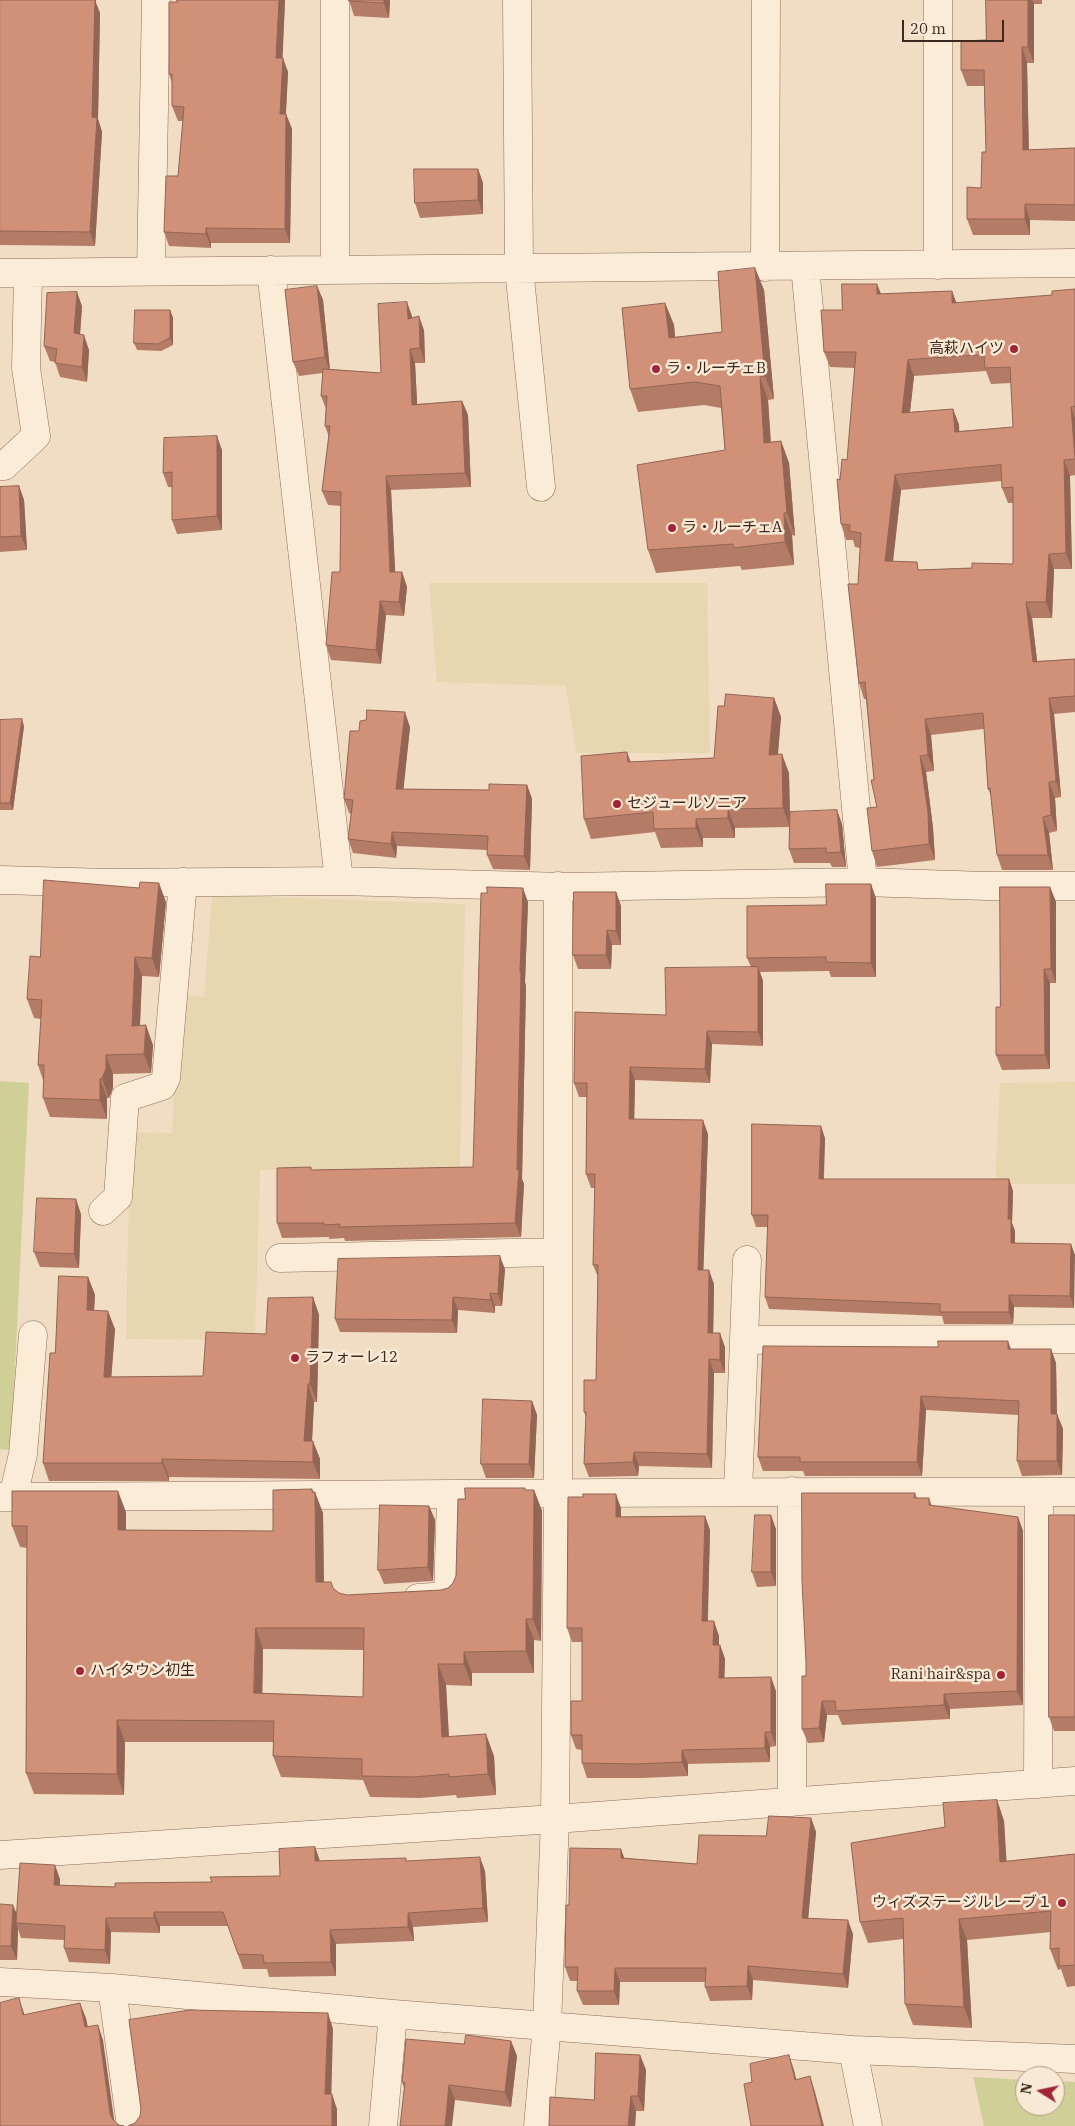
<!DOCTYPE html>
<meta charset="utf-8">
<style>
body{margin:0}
#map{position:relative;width:1075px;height:2126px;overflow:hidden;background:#f1ddc4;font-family:"IBM Plex Serif",serif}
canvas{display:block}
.north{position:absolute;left:1015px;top:2066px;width:50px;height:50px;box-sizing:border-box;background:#f8e9d4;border:1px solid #ad9c8b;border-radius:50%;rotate:280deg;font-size:14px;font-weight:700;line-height:20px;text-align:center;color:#3c281e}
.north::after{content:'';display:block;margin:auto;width:18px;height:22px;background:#a02537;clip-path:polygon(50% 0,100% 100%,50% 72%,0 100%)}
.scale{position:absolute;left:902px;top:20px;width:102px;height:22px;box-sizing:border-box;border:2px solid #3c281e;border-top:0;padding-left:6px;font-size:15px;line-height:18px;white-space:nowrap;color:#3c281e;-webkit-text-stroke:4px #f8e9d4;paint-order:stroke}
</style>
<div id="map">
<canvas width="1075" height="2126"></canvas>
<div class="north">N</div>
<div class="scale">20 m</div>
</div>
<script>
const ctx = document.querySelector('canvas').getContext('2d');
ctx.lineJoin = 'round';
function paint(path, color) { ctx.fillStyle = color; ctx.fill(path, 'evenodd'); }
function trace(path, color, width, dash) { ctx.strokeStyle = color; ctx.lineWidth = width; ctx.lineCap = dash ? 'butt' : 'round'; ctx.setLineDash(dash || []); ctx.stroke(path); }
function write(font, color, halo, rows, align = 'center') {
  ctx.font = font + ' "IBM Plex Serif","Noto Sans JP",serif'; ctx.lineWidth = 5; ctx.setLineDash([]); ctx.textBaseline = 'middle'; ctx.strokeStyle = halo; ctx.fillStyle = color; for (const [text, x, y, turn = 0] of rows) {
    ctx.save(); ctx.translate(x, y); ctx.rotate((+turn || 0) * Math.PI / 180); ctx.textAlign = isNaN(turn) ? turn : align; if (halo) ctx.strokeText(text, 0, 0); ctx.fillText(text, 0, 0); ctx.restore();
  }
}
const farmland = new Path2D(`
 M429,583h278l3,170h-134l-10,-67 -129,-4z
 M212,895l253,9 -5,264 -200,2 -5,170 -129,-1 4,-207 42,1 6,-139 26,3z
 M1075,1082v102h-80l5,-101z`);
const green = new Path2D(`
 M0,1081l29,2 -18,367 -11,-1z
 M973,2077l52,3v26h30v-25l20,1v44h-91z`);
const minor = new Path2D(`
 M335,0v270
 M517,0l2,268 22,219
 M938,0v265
 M805,266l58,616
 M765,267l1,-267
 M271,270l68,611
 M151,271l5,-271
 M0,273l1075,-10
 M0,466h4l32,-30 -10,-68 2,-95
 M0,880l109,3 230,-2 226,6 298,-5 123,4h89
 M103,1211l15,-14 7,-99 37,-12 4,-8 17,-196
 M280,1258l277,-6
 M744,1340l3,-80
 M738,1492l6,-152 331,-1
 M0,1497c358,-1 717,-7 1075,-5
 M13,1497l10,-43 10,-119
 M418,1598l30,-2 3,-101
 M1038,1784l1,-292
 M792,1802v-311
 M0,1855l555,-36 520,-38
 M0,1982l112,6 281,26 460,36 222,9
 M112,1988l19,138
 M853,2050l15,76
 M383,2126l10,-112
 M538,2126l9,-101 8,-206 3,-325v-608`);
const wall = new Path2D(`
 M0,0h96v3l4,10 -2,106 4,13 -7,114 -95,-1z
 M177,0h108l-3,58 6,14 -2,42 6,15 -2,114h-79v5l-42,-2 -5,-14 14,-56 5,-55h-5l-6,-15v-24l-3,-8z
 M349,0h41l-1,18 -35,-2z
 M986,0h56v4h-8v59h-7l2,87 46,-2v73l-45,-1v15h-57l-6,-16 14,-31 5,-36 -2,-66h-17l-6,-16 25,-30z
 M478,169l5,14v31l-63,4 -5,-15z
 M755,268l9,22 10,109 -6,1 3,42 10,-1 8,22 6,73 -3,-1 2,30 -52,5 -2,-4 -84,7 -8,-23 77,-100 -4,-42 -17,-3 -66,7 -8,-23 35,-86 9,22 1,12 47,-5z
 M877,284l4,10 71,-3 4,12 96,-8 23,-6v186l-5,1 2,93h-18l-2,49h-20l5,43 38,-2v53l-21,2 7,83 -6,1 2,33 -8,2 4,37h-51l-5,-15 -6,-59 -3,-7 -4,-60 -53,6 3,36 -8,1 7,56 2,32 -58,7 -5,-16 5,-44 -11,-108h-2l-5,-16 -1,-99 2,-36 -5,-1 -2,-7h-7l-5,-16 -1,-44 7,-20 8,-92 -25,-1 -6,-15 18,-42zM986,371l5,13 20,-1 2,44 -54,4v-6l-6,-16 -43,3 4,-36zM1002,481v7l6,15h5v61l-41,4 -52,2 -27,-8 8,-72z
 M317,286l6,14 7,69 51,4 31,-57v2l12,12 1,33h-10l2,41 45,-3 6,14 3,72 -80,3 4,82h7l5,15 -3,29 -18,-1 -5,49 -50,-4 -5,-15 14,-73 1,-66 -13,-1 -6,-14 7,-54 -4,-11 1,-17 -5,-13 2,-23 -24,3 -6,-14z
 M82,306l-2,29 9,15 -2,32 -27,-5 -5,-15 -5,-1 -6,-15z
 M170,310l3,8v27l-12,6 -24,-1 -3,-7z
 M222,450v80l-45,4 -5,-14v-33h-4l-5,-14z
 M19,486l5,14 3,50 -27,2v-65z
 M774,698l7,19 -3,37 11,19 1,40 52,11 4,43h-14l-2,-4h-36l-5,-14v-22l-54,1v10h-32v9l-42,1 -6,-16 -64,7 -7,-20 47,-57 83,-4 10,-52z
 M0,720l24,6 -11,84h-13z
 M410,727l-7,62 86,1 38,-5 5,14 -2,71 -37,-1 -6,-14v-5l-90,-4 -1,12 -43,-5 -5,-14 3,-25 -2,-1 -5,-14z
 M1050,887l6,15v81h-6v86l-48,1 -6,-15 4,-48z
 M616,892l5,14v39h-9l-1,24h-33l-5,-14z
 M876,898v79h-45l-2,-6 -69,1 3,9v65l-51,-2 -2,39 -75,-3 -1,39 74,15 -5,136 11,14 -1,49 12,14v26h-11l-2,95 -73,-2 -1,10 -49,1 -5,-13 2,-47 -2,-5 12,-32 2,-103 -5,-12 2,-77h-4l-5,-14 1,-77h-8l-5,-14 92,-68 85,-48 -4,-9 79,-53z
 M166,902l-7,75 -17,-1 -2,50 13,19 -2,28 -38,1v14l-4,10h-2v21l-57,-2 -7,-19v-18l-5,-15 3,-46 -7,-1 -7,-19 13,-42z
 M528,902l-3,80 1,4 -4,193 2,5 -3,53 -176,4 -1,-3 -15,1v-2l-47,1 -5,-15 35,-53 161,-3z
 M825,1138l-1,41h185l4,12 -1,32 3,8v12l56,1 3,64 -60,-1 -1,17h-69l-2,-8 -173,-7 -4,-12 3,-70h-12l-4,-12z
 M81,1214l-2,54 -39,-1 -6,-15z
 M505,1269l-3,37h-7v7l-37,-3 -1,23 -117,-1 -5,-13z
 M88,1277l7,18 -1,15 21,19 -4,48 92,-1 63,-42 47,-37 6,18 -2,87h-3l-2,39 8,18v20l-151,-2v4h-120l-6,-18 12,-110z
 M1011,1349h40l5,14 1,51 6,15 -1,46 -40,1 -5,-15 1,-46 -92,-5 -4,66h-117l-2,-5h-40l-5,-14z
 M532,1401l5,14 -3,63h-48l-5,-14z
 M312,1489l11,24 1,69 9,6 6,5 8,2 94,-5 7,-2 5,-5 3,-7 9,-77 61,-9h8l8,21 -1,130 -7,-1v33h-62v13l-26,-1 3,52 45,19 2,39 -39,3 -1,-3 -36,3 -50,-1 -7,-17 -82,-3 -8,-21v-14h-148l-1,53 -90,-1 -8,-21 1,-225 -7,-1 -8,-21 114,-14v18l147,1zM263,1649l101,1 -1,47 -101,-4z
 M915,1493l2,5h12l3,8 86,11 5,14v174l-73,4v10l-108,6 -4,-10h-11l-3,27 -16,1 -6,-14 4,-53z
 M429,1506l6,14 -2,61 -49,3 -6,-14z
 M621,1508v9l84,-1 5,14 -2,91 11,15v9h1l5,14 -1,19 52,13v55l-6,1v15l-82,2v12l-46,2h-55l-5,-15v-13l-6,-1 -5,-14 11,-34v-59h-10l-5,-14z
 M1075,1515v216h-21l-5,-14z
 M776,1529v57l-19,1 -5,-15z
 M997,1800l7,21 2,40 69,-7v132l-8,1 -6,-18 -3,1 -8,-21 1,-17 -84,8 5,88 -59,-3 -8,-21 -2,-65 -35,4 -8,-21 85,-95z
 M811,1818l5,14 -8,86 45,16 -5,54 -95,-8 -1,20 -42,1 -5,-14 1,-5h-86l-1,23h-36l-6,-14 1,-10h-8l-5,-14 4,-62 55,-47 73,6z
 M315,1847l5,14h87l78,10 3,51 -75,5 1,14 -78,3v32l-67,1 -2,-8h-24l-15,-43h-68v7l-49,-1 -1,32 -41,-2 -5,-14v-8l-43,-2 -3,-9 -1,31h-17v-56l17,9 43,-34v6l55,2 97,-5 68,-6z
 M511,2041l6,15 -6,51 -56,-7 -51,-12 -2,-6 62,-38z
 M640,2055l6,15 -2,41h-8l-1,15h-86l45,-26z`);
const shadedWall = new Path2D(`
 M91,0h5v3l4,10 -2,106 4,13 -7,114 -5,-14 2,-115z
 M279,0h6l-3,72 -6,-14z
 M384,0h6l-1,18 -5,-15z
 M1028,0h4l2,4v59l-6,-16z
 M1022,47l5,16 2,103 -6,-16z
 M283,58l5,14 -3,56 -5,-14z
 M286,114l6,15 -2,114 -5,-14z
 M478,169l5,14v31l-5,-14z
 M1025,204l5,16v15l-5,-16z
 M206,228l5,15v5l-5,-14z
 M755,268l9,22 10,109 -9,-23z
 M877,284l6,16 -6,-6z
 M317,286l6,14 7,72 -5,-15z
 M952,291l6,16 -6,-4z
 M77,292l5,14 -3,42 -5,-15z
 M407,302l5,14 1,17 -5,-14z
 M665,303l9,22 3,35 -8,-22z
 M170,310l3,8v27l-3,-7z
 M419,316l5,14 1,33 -5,-15z
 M84,335l5,15 -2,32 -5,-15z
 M410,349l5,14 3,56 -6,-14z
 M908,360l6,16 -6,53 -6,-16z
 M760,377l8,23 4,66 -8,-23z
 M462,401l6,14 3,72 -6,-14z
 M1071,407l4,12v36z
 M953,409l6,16 1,23 -5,-16z
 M217,436l5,14v80l-5,-14z
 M781,441l8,22 6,73 -8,-23z
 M1064,460l6,16 2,93 -6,-16z
 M895,475l6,15 -10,87 -6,-16z
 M386,476l5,14 5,97 -6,-15z
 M19,486l5,14 3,50 -6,-14z
 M784,513l8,22 2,30 -9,-23z
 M1049,554l5,15 -2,49 -6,-16z
 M402,572l5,15 -3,29 -5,-14z
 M380,601l6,14 -5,49 -5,-14z
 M1026,602l6,16 7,59 -6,-15z
 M774,698l7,19 -5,57 -7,-19z
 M1049,698l5,16 7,83 -5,-16z
 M405,712l5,15 -8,77 -6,-15z
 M22,719l2,7 -11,84 -3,-7z
 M925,719l6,16 3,36 -6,-16z
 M627,752l7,19 -6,-9z
 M782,754l7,19 1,54 -7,-19z
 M920,756l6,16 7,56 2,32 -6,-16z
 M1049,782l6,16 2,33 -6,-16z
 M527,785l5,14 -2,71 -6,-14z
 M728,809l7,19v10l-7,-20z
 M837,810l5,14 4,43 -5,-15z
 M1043,817l6,16 4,37 -5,-15z
 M696,819l7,19v9l-7,-19z
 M392,832l5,14 -1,12 -5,-14z
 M159,883l7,19 -7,75 -7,-19z
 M871,884l5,14v79l-5,-14z
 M1050,887l6,15v81l-5,-14z
 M523,888l5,14 -3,80 1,4 -4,193 2,5 -3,53 -6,-14 2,-53 3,-198z
 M616,892l5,14v39l-5,-14z
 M607,930l5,15 -1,24 -5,-14z
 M135,957l7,19 -3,69 -7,-19z
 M758,967l5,14v65l-5,-14z
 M1044,969l6,14v86l-5,-14z
 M146,1025l7,20 -2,28 -7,-19z
 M707,1031l5,13 -2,39 -5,-14z
 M106,1055l7,19v14l-4,10 -7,-20z
 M630,1067l5,13 -1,52 -5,-13z
 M100,1079l7,19v21l-7,-19z
 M703,1120l5,14 -5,149 -5,-13z
 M821,1126l4,12 -2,53 -4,-12z
 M1009,1179l4,12 -1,32 3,8v24l-4,-12 -3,-24z
 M76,1199l5,15 -2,54 -5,-14z
 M1071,1244l4,11 -1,53 -4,-12z
 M500,1256l5,13 -3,37 -4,-12z
 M709,1270l5,14 -1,62 -5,-13z
 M88,1277l7,18 -2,32 -6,-17z
 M490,1293l5,13v7l-4,-13z
 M1009,1295l5,12 -1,17 -4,-12z
 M313,1297l6,18 -2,87 -7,-18z
 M453,1297l5,13 -1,23 -5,-13z
 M108,1311l7,18 -5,66 -6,-18z
 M720,1333l5,14v26l-5,-13z
 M1008,1341l5,14 -5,-6z
 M1051,1349l5,14 1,65 -6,-14z
 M709,1359l5,14 -2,95 -5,-14z
 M308,1384l6,18 -3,57 -7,-18z
 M921,1396l5,14 -4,66 -5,-14z
 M532,1401l5,14 -3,63 -5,-14z
 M1057,1414l6,15 -1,46 -5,-14z
 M313,1441l7,18v20l-7,-17z
 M634,1452l5,14 -1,10 -5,-14z
 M162,1459l7,18v4l-7,-18z
 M312,1489l3,11v-8l8,21 1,91 -8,-22z
 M534,1490l8,21 -1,130 -8,-22z
 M118,1491l8,21v39l-8,-21z
 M616,1494l5,14v24l-5,-15z
 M429,1506l6,14 -2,61 -5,-14z
 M771,1515l5,14v57l-5,-14z
 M705,1516l5,14 -3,105 -5,-14z
 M1018,1517l5,14v174l-6,-14z
 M526,1619l8,21v33l-8,-22z
 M714,1621l5,15 -1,23 -5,-14z
 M256,1628l7,21 -1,65 -8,-21z
 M720,1645l5,14 -1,34 -5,-15z
 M464,1652l8,21v13l-8,-22z
 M438,1664l8,21 4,74 -8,-22z
 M771,1677l5,14v55l-5,-14z
 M944,1694l6,15v10l-6,-14z
 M822,1701l5,14 -3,27 -5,-14z
 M117,1720l8,22 -1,53 -7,-21z
 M765,1732l5,15v15l-5,-14z
 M486,1734l8,22 2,39 -8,-21z
 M682,1750l6,14v12l-6,-14z
 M997,1800l7,21 4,62 -8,-21z
 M811,1818l5,14 -9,100 -5,-14z
 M315,1847l5,15 -5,-1z
 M621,1849l5,14 -5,-5z
 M480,1857l5,14 3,51 -5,-14z
 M55,1865l5,14 -1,20 -5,-14z
 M13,1905l6,14 -3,4 2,6 -1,31 -6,-14z
 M154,1912l6,14v7l-6,-15z
 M408,1913l5,14 1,14 -6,-14z
 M106,1918l5,14 -1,32 -5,-14z
 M959,1919l8,21 5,88 -8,-21z
 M848,1920l5,14 -5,54 -5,-14z
 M330,1930l6,14v32l-5,-14z
 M748,1966l5,14 -1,20 -5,-14z
 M615,1968l5,14 -1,23 -5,-14z
 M19,1998l5,15 4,17 -5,-15z
 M80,2003l6,15 5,24 -6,-15z
 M328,2013l5,16 -2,80 -6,-15z
 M98,2025l5,15 12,86 -5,-12z
 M511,2041l6,15 -6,51 -6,-15z
 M640,2055l6,15 -2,41 -6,-15z
 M789,2055l5,15 6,25 -5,-15z
 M810,2076l5,16 9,34h-2z
 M449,2085l6,15 -3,26h-7z
 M332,2094l5,15v17h-5z
 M631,2096l5,15 -1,15h-7z`);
const building = new Path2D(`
 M0,0h95l-3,117 5,1 -7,114 -90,-1z
 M177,0h102l-3,58h7l-3,56h6l-1,115 -79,-1v6l-42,-2 2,-56h12l6,-69 -12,-1v-32h-3v-72h8z
 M349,0h35v3l-35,-2z
 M986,0h42v47h-6l1,103 52,-2v57l-50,-1v15h-58v-32l14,1 1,-36h4l-2,-82h-23v-29l25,-1z
 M414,169h64v31l-63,3z
 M755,268l10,108 -5,1 4,66 17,-2 6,72h-3l1,29 -51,6 -1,-4 -85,6 -11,-85 88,-15 -5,-64 -25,-4 -65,7 -8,-81 43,-5 4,35 53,-6 -4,-60z
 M842,284h35v10l75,-3v12l100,-8v-4l23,-2v117l-4,1 4,52 -11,1 2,93 -17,1 -3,48h-20l7,60 42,-3v37l-26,2 7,83 -7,1 2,33 -8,2 5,38h-51l-7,-67 -2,1 -5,-76 -58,6 3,36 -8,1 8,56 1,32 -57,7 -5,-43 10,-1 -6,-27h3l-9,-98 -6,1 -11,-99h10l3,-51 -12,-2 1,-6 -9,-1 -4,-45 3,1 2,-21 5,1 9,-108h-32l-3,-42h21zM984,355l1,13 25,-1 3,60 -58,5 -2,-23 -51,4 6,-53zM1001,465l1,23 11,-1v77l-41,-1v5l-54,2 -1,-8 -32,-1 10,-86z
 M317,286l8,71 -32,5 -8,-72z
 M77,292l-3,41 10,2 -2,32 -27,-4 2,-14 -13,-3 3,-53z
 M407,302l1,17 11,-3 1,32 -10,1 2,56 50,-4 3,72 -79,3 4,96h12l-3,30 -19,-1 -4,49 -50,-5 6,-73h8l1,-80 -19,-1 8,-65h-5l2,-30h-6l2,-27 58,4 -3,-69z
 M135,310h35v28l-12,6 -24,-1z
 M217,436v80l-45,4v-48l-9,1 1,-35z
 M19,486l2,50 -21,1v-50z
 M726,694l48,4 -5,57 13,-1 1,54 -55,1v9l-32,1v9l-42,1 -1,-17 -69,7 -3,-63 46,-4 1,10 86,-4 4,-52h6z
 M367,710l38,2 -9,77 93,1v-6l38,1 -3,71 -37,-1 1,-19 -96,-4 -1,12 -43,-5 5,-39 -9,-1 6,-68h9l1,-10 6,-1z
 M22,719l-12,84h-10v-83z
 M837,810l4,42 -15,1v-5l-37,1 1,-37z
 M44,880l95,8 1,-6 19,1 -7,75 -17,-1 -3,69 14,-1 -2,29 -38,1v14l-4,9 -2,1v21l-57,-2 1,-33h-6l4,-65 -15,-1 3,-43 10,1z
 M826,884h45v79l-45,-1v-5l-79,1v-52l79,-1z
 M487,887l36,1 -3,84h1l-4,198h2l-4,53 -176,4 1,-3 -16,1v-2h-47v-55l34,-1v3l162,-3 8,-274h6z
 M1000,887h50l1,82h-7l1,86h-49v-48h4z
 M574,892h42v39l-9,-1 -1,25h-33z
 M758,967v65l-51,-1 -2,38 -75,-2 -1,52 74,1 -5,150h11l-1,63h12v27l-11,-1 -2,95 -73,-2 -1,10 -49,2 2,-52h-2v-32h12l2,-115h-5l2,-91h-9l1,-91h-13l1,-71 91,3 -1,-47z
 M752,1124l69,2 -2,53h190l-1,40h3v24l60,1 -1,52 -61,-1v17h-69v-8l-175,-7 3,-82h-16z
 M37,1198l39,1 -2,55 -40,-2z
 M500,1256l-2,38 -8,-1 1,7 -38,-3 -1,23 -117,-1 3,-60z
 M59,1276l29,1 -1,33 21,1 -4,66 99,-1 3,-44 60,2 2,-36 45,-1 -3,87h-2l-4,57h9v21l-151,-3v4h-119l7,-110h5z
 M938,1341h70v8h43v65h6v47h-40l2,-60 -98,-5 -4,66h-117v-5h-42l5,-111 175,1z
 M483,1399l49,2 -3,63h-48z
 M465,1488h60v2h9l-1,129h-7v32l-62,1v12h-26l4,73 44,-3 2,40 -39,3v-3l-36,3 -51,-1v-17l-89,-3 1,-35 -157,-1v54l-91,-1 1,-247h-15v-35h106v39l155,1v-41l39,-1v3h3l1,90h15l2,6 6,5 8,2 94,-5 7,-2 5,-5 3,-7 2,-77h7zM256,1628h108l-1,69 -109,-4z
 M802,1493h113l-1,5h15v7l89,12 -1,174 -73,3v11l-108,6 -1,-10h-13l-3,27 -17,1v-53h4v-14l-4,-81z
 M583,1494h33v23l89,-1 -3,105h12l-1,24h7l-1,33 52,-1v55h-6v16l-83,2v12l-45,2 -55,-1v-28h-11v-34h11v-73h-15l1,-131h15z
 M380,1505l49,1 -1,61 -50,3z
 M755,1515h16v57h-19z
 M1049,1515h26v202h-26z
 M997,1800l3,62 75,-8v111l-16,1v-18l-9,1 1,-38 -92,8 5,88 -59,-3 -2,-86 -43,4 -9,-79 94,-16 -2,-24z
 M769,1816l42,2 -9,100 46,2 -5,54 -95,-8 -1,20 -42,1 1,-19h-91l-1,23h-37l1,-24h-13l1,-62h3l1,-57 51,1v9l76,6 2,-29 67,1z
 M315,1847v14l91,-3v3l74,-4 3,51 -75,5v14l-78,3 1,32 -67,1 -1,-8 -25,-1 -15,-42h-69v6h-48l-1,32 -41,-2 1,-22 -49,-3 4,-60 35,2 -1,20 61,2v-4l97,-1 -2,-5 70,-1 -1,-27z
 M0,1904l13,1 -2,41h-11z
 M19,1998l4,17 57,-12 5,24 13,-2 12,89 3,6 6,5 5,1h-124v-123z
 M190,2010l138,3 -3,81h7v32h-204l7,-3 5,-7 1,-7 -12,-89z
 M466,2035l45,6 -6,51 -56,-7 -4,41h-45l5,-43 -3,-1 4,-43 58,5z
 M596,2053l44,2 -2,41h-7l-3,30h-79l1,-29 44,3z
 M789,2055l6,25 15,-4 12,50h-71l-7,-42 8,-2 -2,-18z`);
const markers = [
 [1014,349,5,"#a02537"],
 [656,369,5,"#a02537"],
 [672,528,5,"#a02537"],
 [617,804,5,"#a02537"],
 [295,1358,5,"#a02537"],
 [80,1671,5,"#a02537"],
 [1001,1675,5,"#a02537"],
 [1062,1903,5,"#a02537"]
];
const poiNames = [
 ["高萩ハイツ",1004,349,"right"],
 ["ラ・ルーチェB",666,369],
 ["ラ・ルーチェA",682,528],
 ["セジュールソニア",627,804],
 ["ラフォーレ12",305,1358],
 ["ハイタウン初生",90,1671],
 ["Rani hair&spa",991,1675,"right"],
 ["ウィズステージルレーブ１",1052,1903,"right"]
];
paint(farmland, '#e7d7b1');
paint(green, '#d0cf97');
trace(minor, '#8d6d59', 29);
trace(minor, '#fbecd8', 28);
paint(wall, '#b47c67');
paint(shadedWall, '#926554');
paint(building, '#d19078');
trace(building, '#926554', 1);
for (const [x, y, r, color] of markers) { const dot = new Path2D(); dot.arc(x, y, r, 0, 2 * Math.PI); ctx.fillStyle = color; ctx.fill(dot); trace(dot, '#f8e9d4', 2); }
write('15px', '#3c281e', '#f8e9d4', poiNames, 'left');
</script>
